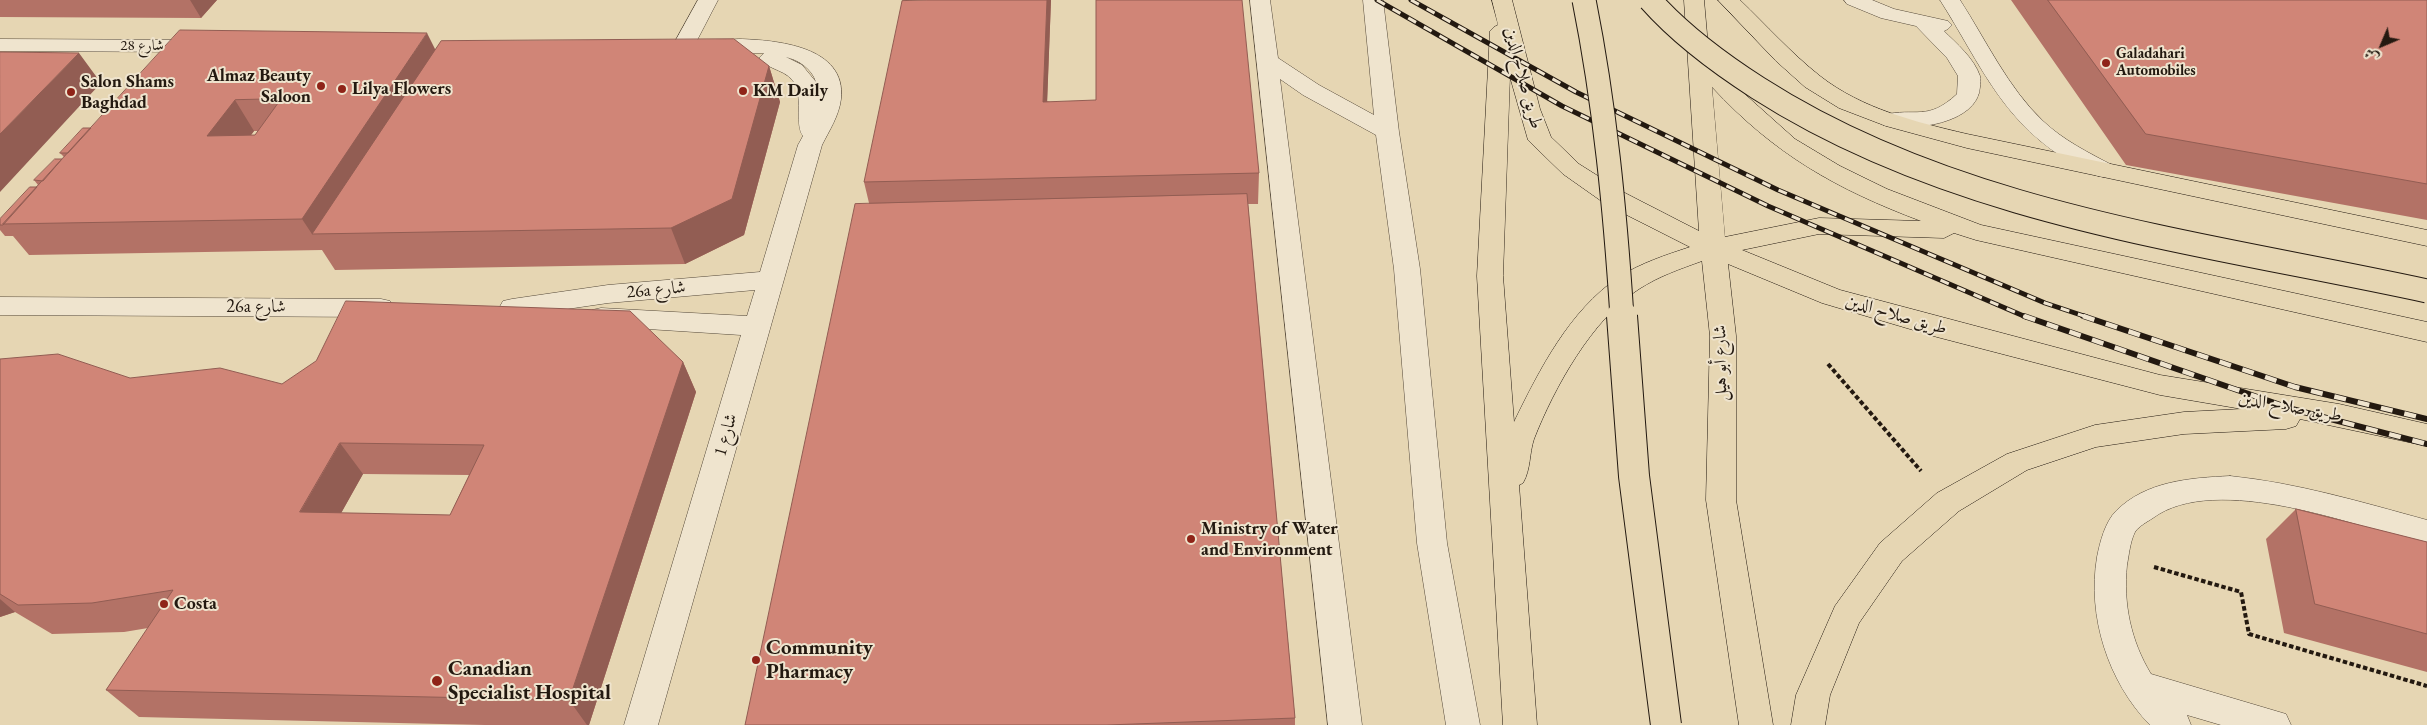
<!DOCTYPE html>
<meta charset="utf-8">
<style>
body{margin:0}
#map{position:relative;width:2427px;height:725px;overflow:hidden;background:#e6d6b3;font-family:"EB Garamond",Amiri,serif}
canvas{display:block}
.north{position:absolute;left:2357px;top:20px;width:50px;height:50px;-webkit-text-stroke:4px #efe4ce;paint-order:stroke;rotate:225deg;font-size:14px;font-weight:700;line-height:20px;text-align:center;color:#231910}
.north::after{content:'';display:block;margin:auto;width:18px;height:22px;background:#231910;clip-path:polygon(50% 0,100% 100%,50% 72%,0 100%)}
</style>
<div id="map">
<canvas width="2427" height="725"></canvas>
<div class="north">ش</div>
</div>
<script>
const ctx = document.querySelector('canvas').getContext('2d');
ctx.lineJoin = 'round';
function trace(path, color, width, dash) { ctx.strokeStyle = color; ctx.lineWidth = width; ctx.lineCap = dash ? 'butt' : 'round'; ctx.setLineDash(dash || []); ctx.stroke(path); }
function paint(path, color) { ctx.fillStyle = color; ctx.fill(path, 'evenodd'); }
function write(font, color, halo, rows, align = 'center') {
  ctx.font = font + ' "EB Garamond",Amiri,serif'; ctx.lineWidth = 4; ctx.setLineDash([]); ctx.textBaseline = 'middle'; ctx.strokeStyle = halo; ctx.fillStyle = color; for (const [text, x, y, turn = 0] of rows) {
    ctx.save(); ctx.translate(x, y); ctx.rotate((+turn || 0) * Math.PI / 180); ctx.textAlign = isNaN(turn) ? turn : align; if (halo) ctx.strokeText(text, 0, 0); ctx.fillText(text, 0, 0); ctx.restore();
  }
}
const path = new Path2D(`
 M1828,364l93,107
 M2154,567l87,25 8,42 178,52`);
const minor = new Path2D(`
 M698,0h20l-27,52 -8,1 -8,-1 -3,-5z
 M1250,0h20l8,58 41,27 55,30 -11,-115h20l16,132 21,137 27,274 33,182h-34l-29,-182 -23,-274 -18,-134 -73,-40 -23,-16 82,646h-34z
 M1844,0h28l22,9 54,12 4,4 -4,4 -4,2c12,12 30,27 36,45 1,3 0,8 0,11 -2,37 -69,45 -97,38l-3,-5 3,-5c33,-8 44,7 74,-21l1,-18 -11,-18 -31,-32 -35,-8 -34,-14z
 M1940,0h20c26,40 48,88 83,121 20,19 46,32 71,45l4,5 -4,5c-14,4 -26,-4 -38,-11 -73,-40 -94,-99 -136,-165z
 M0,39l204,1 8,1 3,5 -3,5 -8,1 -204,-1z
 M739,39c37,1 108,7 102,60 -2,17 -12,32 -19,46l-164,580h-34l117,-390 -140,-9 -9,-2 -4,-7 4,-7 9,-2 146,8 8,-26 -147,13 -96,14 -9,-2 -4,-7 4,-7 9,-2 96,-14 152,-13 38,-127 5,-9c-8,-10 -1,-35 -7,-50 -7,-17 -28,-15 -37,-28l5,-5h-59l-8,-1 -3,-5 3,-5zM786,57c13,3 26,12 30,25l-14,-17z
 M0,297l381,2 9,2 4,7 -4,7 -9,2 -381,-2z
 M2230,476c68,7 131,26 197,44v26c-69,-21 -212,-74 -274,-28 -6,4 -14,8 -18,14 -5,10 -6,23 -8,33 -4,39 4,76 24,109l135,40 5,11h-70l-34,-10 4,10h-41c-42,-43 -63,-109 -53,-168 3,-15 8,-35 19,-46 30,-30 74,-33 114,-35z`);
const major = new Path2D(`
 M1492,0h20l28,109 11,28 28,27 46,29 74,38 -15,-231h20l5,57 30,32 56,50 45,27 47,23 94,36 446,97v20l-451,-102 -22,-7 -10,5 -125,-4 -77,16 98,40 320,85 179,29 88,20v22l-127,-27 -4,7 -10,3 -102,5 -88,13 -69,23 -68,41 -57,50 -43,62 -29,72 -5,30h-34l5,-30 39,-89 45,-63 57,-50 70,-39 88,-29 89,-13 58,-3 -82,-14 -223,-58 -115,-34 -94,-39 8,72v164l37,225h-34l-33,-225 4,-164 -8,-75c-22,8 -43,15 -63,28 -47,30 -85,99 -105,150 -5,15 -3,30 -11,44l-4,2 18,240h-34l-26,-449 13,-245 4,-4 4,-2zM1510,77l18,63 35,34 44,31 83,42c-24,8 -49,16 -71,30 -50,34 -79,92 -105,145l-11,-146zM1712,87c62,67 124,102 209,134l-102,-3 -94,19z
 M1718,0h22c26,25 51,53 80,76 42,33 96,46 147,58l460,96v16l-460,-98 -81,-22 -47,-18 -34,-21 -29,-26z`);
const railFar1 = new Path2D(`
 M1377,0l185,106 206,100 258,111
 M1411,0l165,92 202,98 267,113 42,14`);
const rail = new Path2D(`
 M2024,316l268,93 135,35
 M2083,316l212,71 132,32`);
const majorBridgeFar1 = new Path2D(`
 M1584,0c21,105 31,210 38,317
 M1650,0c31,35 69,63 108,88 198,127 443,154 669,203`);
const majorBridge = new Path2D(`
 M1622,316l12,160 32,249`);
const wall = new Path2D(`
 M0,0h217l-16,18 -201,-1z
 M927,0h124l-4,101 212,72 -1,31h-10l47,514v7h-550l124,-522 -5,-21z
 M2011,0h416v220l-301,-55z
 M435,49l334,17 11,36 -36,133 -59,29 -350,6 -13,-20 -293,5 -16,-19h-8l-5,-6v-11l38,-34 -4,-5 28,-21 2,-2 -4,-4 31,-25zM254,131h4l-3,4h-4z
 M0,359l130,19 152,6 401,-22 13,30 -107,333h-104l-346,-8 -33,-27 42,-62 -24,4 -72,2 -37,-22 -15,5zM363,474l106,1 -19,40 -109,-2z
 M2296,509l131,33v130l-143,-39 -18,-94z`);
const shadedWall = new Path2D(`
 M190,0h27l-16,18z
 M1047,0h4l-5,132 -3,-30z
 M427,33l15,30 -130,171 -10,-15z
 M79,53l22,30 -101,109v-58z
 M769,66l11,36 -36,133 -59,29 -14,-36z
 M235,100l19,31 -26,35 -21,-30z
 M683,362l13,30 -107,333h-2l-18,-25z
 M340,443l23,31 -38,68 -25,-30z
 M0,599l15,13 -15,5z`);
const building = new Path2D(`
 M927,0h120l-4,102 53,-2v-100h146l17,173 -395,9 38,-181z
 M2048,0h379v184l-281,-50z
 M180,30l247,3 -125,186 -299,5zM281,99l-26,36 -48,1 28,-36z
 M734,39l35,27 -37,133 -61,29 -359,6 129,-193z
 M0,52l79,1 -79,81z
 M83,128h8l-23,25h-8z
 M55,159h7l-19,22 -9,-1z
 M30,187h7l-34,38h-3v-6z
 M1247,194l48,524 -188,7h-362l110,-521z
 M346,301l284,10 53,51 -114,338 -463,-10 67,-100 -81,13 -74,2 -18,-11v-235l58,-5 72,24 90,-10 62,16 34,-23zM340,443l144,2 -34,70 -150,-3z
 M2296,509l131,33v92l-112,-30z`);
const markers = [
 [2106,63,5,"#8f2418"],
 [321,86,5,"#8f2418"],
 [342,89,5,"#8f2418"],
 [743,91,5,"#8f2418"],
 [71,92,5,"#8f2418"],
 [1191,539,5,"#8f2418"],
 [164,604,5,"#8f2418"],
 [756,660,5,"#8f2418"],
 [437,681,6,"#8f2418"]
];
const farStreetnames = [
 ["شارع 28",142,46]
];
const farPoinames = [
 ["Galadahari",2116,54],
 ["Automobiles",2116,71]
];
const poiNames = [
 ["Almaz Beauty",311,76,"right"],
 ["Saloon",311,97,"right"],
 ["Salon Shams",81,82],
 ["Baghdad",81,103],
 ["Lilya Flowers",352,89],
 ["KM Daily",753,91],
 ["Ministry of Water",1201,529],
 ["and Environment",1201,550],
 ["Costa",174,604]
];
const streetNames = [
 ["طريق صلاح الدين",1523,78,75],
 ["26a شارع",656,290,-5],
 ["26a شارع",256,307],
 ["طريق صلاح الدين",1896,315,16],
 ["شارع أبو هيل",1721,363,-91],
 ["طريق صلاح الدين",2290,407,10],
 ["شارع 1",726,435,-74]
];
const nearPoinames = [
 ["Community",766,648],
 ["Pharmacy",766,672],
 ["Canadian",448,669],
 ["Specialist Hospital",448,693]
];
trace(minor, '#544839', 1);
trace(major, '#231910', 1);
trace(path, '#231910', 4, [4.5, 2.5]);
paint(minor, '#efe4ce');
paint(major, '#e6d6b3');
trace(railFar1, '#231910', 5);
trace(rail, '#231910', 6);
trace(railFar1, '#efe4ce', 3, [9]);
trace(rail, '#efe4ce', 4.5, [12]);
trace(majorBridgeFar1, '#231910', 25, []);
trace(majorBridge, '#231910', 32, []);
trace(majorBridgeFar1, '#e6d6b3', 23);
trace(majorBridge, '#e6d6b3', 30);
paint(wall, '#b37266');
paint(shadedWall, '#925d53');
paint(building, '#d08577');
trace(building, '#925d53', 1);
for (const [x, y, r, color] of markers) { const dot = new Path2D(); dot.arc(x, y, r, 0, 2 * Math.PI); ctx.fillStyle = color; ctx.fill(dot); trace(dot, '#efe4ce', 2); }
write('15px', '#231910', '#efe4ce', farStreetnames);
write('bold 15px', '#231910', '#efe4ce', farPoinames, 'left');
write('bold 18px', '#231910', '#efe4ce', poiNames, 'left');
write('18px', '#231910', '#efe4ce', streetNames);
write('bold 21px', '#231910', '#efe4ce', nearPoinames, 'left');
</script>
